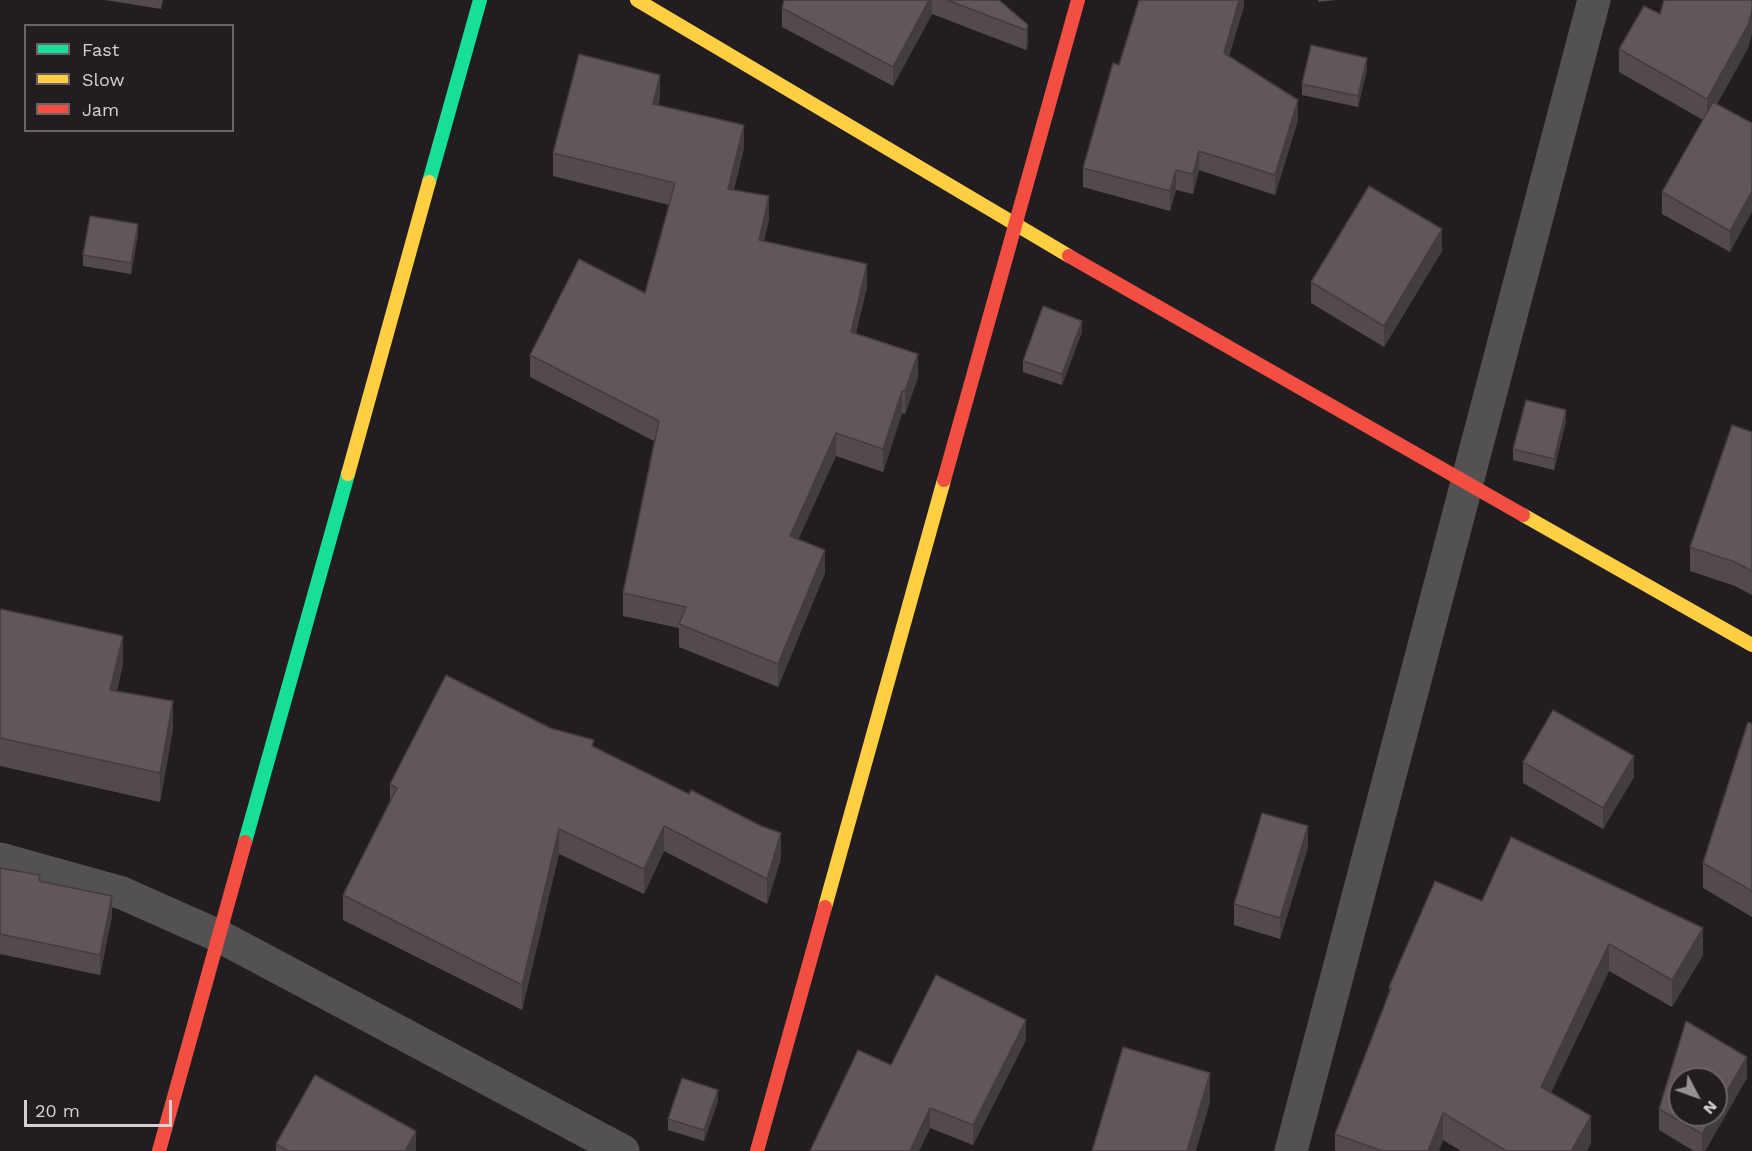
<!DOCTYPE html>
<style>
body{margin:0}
#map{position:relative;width:1752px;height:1151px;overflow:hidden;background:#221d20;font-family:"Work Sans",sans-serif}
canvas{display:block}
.legend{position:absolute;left:24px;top:24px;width:210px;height:108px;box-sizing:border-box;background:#231c20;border:2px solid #6a6468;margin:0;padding:8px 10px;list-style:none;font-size:18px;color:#d5d0d3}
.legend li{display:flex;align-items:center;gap:12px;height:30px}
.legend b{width:30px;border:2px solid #6a6468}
.north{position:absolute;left:1668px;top:1067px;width:60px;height:60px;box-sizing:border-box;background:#231c20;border:2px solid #6a6468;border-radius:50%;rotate:131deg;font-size:16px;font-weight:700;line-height:24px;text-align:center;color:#d5d0d3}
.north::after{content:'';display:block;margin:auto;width:21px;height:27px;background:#969194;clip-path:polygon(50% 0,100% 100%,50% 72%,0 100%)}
.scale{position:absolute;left:24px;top:1100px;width:148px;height:27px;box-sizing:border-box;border:3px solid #d5d0d3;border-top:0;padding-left:8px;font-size:18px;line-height:21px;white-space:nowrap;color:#d5d0d3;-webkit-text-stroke:4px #231c20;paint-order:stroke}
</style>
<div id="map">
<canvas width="1752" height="1151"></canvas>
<ul class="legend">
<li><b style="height:8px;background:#16e098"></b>Fast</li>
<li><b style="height:8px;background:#ffcf43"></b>Slow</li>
<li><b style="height:8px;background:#f24e42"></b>Jam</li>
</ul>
<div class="north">N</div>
<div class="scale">20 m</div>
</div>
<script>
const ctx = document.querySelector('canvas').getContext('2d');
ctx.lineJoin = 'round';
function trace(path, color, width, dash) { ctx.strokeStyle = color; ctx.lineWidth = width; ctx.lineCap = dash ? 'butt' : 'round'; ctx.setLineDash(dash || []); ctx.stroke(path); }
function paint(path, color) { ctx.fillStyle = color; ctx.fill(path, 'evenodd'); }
const street = new Path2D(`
 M0,859l122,34 97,43 404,215
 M1291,1151l303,-1151`);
const fast = new Path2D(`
 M429,182l51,-182
 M245,842l103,-368`);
const slow = new Path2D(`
 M637,0l432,256
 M348,474l81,-292
 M1523,515l229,130
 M825,907l119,-427`);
const jam = new Path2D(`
 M1069,256l454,259
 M944,480l134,-480
 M159,1151l86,-309
 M757,1151l68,-244`);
const wall = new Path2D(`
 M105,0h58l-2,9z
 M784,0h215l29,25v20l-2,5 -94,-36 -39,72 -111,-59v-19z
 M1244,0v6l-15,50 69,64 -23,75 -76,-25 -6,24 -17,-4 -6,21 -87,-24v-19l36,-103z
 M1318,0h18l-18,2z
 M1752,0v33l-4,15 -31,56 35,19 -22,129 -68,-38v-22l41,-72 -84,-48v-23l41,-35z
 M1367,69l-9,38 -56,-12v-11z
 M660,98l-2,7 86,43 -10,42 35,29 -5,22 103,46 -11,46 62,44 -13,37 -3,-1 -19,59 -47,-16 -38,83 27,34 -47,114 -99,-40v-19l-56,-12v-23l31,-152 -124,-64v-22l115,-62 24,-88 -116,-29v-23z
 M138,235l-7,39 -48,-8v-11z
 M1442,251l-58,96 -73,-44v-21z
 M1082,332l-20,53 -39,-13v-11z
 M1566,421l-12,49 -41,-10v-11z
 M1752,432v163l-17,-9 -45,-15v-24z
 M0,612l123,52 -6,27 56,38 -13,73 -160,-36z
 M1752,724v193l-49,-29v-25z
 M550,728l44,19 187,111 -14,46 -103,-53 -20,43 -85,-40 -37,156 -179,-90v-25l47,-92v-19z
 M1523,762l111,15 -31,52 -80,-46z
 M1308,847l-28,92 -46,-14v-21z
 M0,868l40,14 72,34 -12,59 -100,-21z
 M1482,901l221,54 -31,52 -63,-36 -58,121 40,51 -4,8h-126l-18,-11 -4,11h-104v-17l54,-140v-7z
 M1026,1040l-53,105 -43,-17 -11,23h-109l81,-86z
 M1747,1078l-42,73h-11l-35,-21v-21z
 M718,1101l-14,40 -36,-11v-11z
 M276,1144l140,7h-140z`);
const shadedWall = new Path2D(`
 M929,0h3v14l-39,72v-19z
 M1239,0h5v6l-20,67v-20z
 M1752,10v23l-4,15 -41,74v-23z
 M1028,25v20l-2,5v-20z
 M1367,58v11l-9,38v-11z
 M660,75v23l-7,29v-23z
 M1298,100v20l-23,75v-20z
 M744,125v23l-16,64v-23z
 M1199,151v19l-6,24v-20z
 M1176,170v20l-6,21v-20z
 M1752,191v21l-22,40v-21z
 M769,196v23l-10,44v-23z
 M138,224v11l-7,39v-11z
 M1442,229v22l-58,96v-21z
 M867,264v23l-16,67v-22z
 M1082,321v11l-20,53v-11z
 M918,354v23l-13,37v-23z
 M902,391v22l-19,59v-23z
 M1566,410v11l-12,49v-11z
 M836,433v23l-46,102v-22z
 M825,550v23l-47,114v-23z
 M123,636v28l-13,54v-28z
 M173,701v28l-13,73v-29z
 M1634,756v21l-31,52v-21z
 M664,826v25l-20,43v-25z
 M1308,826v21l-28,92v-21z
 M559,829v25l-37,156v-25z
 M781,833v25l-14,46v-25z
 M112,896v20l-12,59v-20z
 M1703,928v27l-31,52v-27z
 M1609,944v27l-68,143v-27z
 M1026,1020v20l-53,105v-20z
 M1747,1057v21l-42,73h-3v-17l11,-19h3v-5z
 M1210,1073v29l-14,49h-9z
 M718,1090v11l-14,40v-11z
 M930,1108v20l-11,23h-9z
 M1443,1113v27l-4,11h-11z
 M1591,1116v27l-4,8h-16z
 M416,1131v20h-11z`);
const building = new Path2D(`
 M784,0h145l-36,67 -111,-59z
 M947,0h52l29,25 -2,5z
 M1139,0h100l-15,53 74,47 -23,75 -76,-24 -6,23 -17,-4 -6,21 -87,-23 30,-105 6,2z
 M1664,0h88v10l-4,15 -41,74 -88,-50 25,-43 16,8z
 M1311,45l56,13 -9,38 -56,-12z
 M579,54l81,21 -7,29 91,21 -16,64 41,7 -10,44 108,24 -16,68 67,22 -13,37h-3l-19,58 -47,-16 -46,103 35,14 -47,114 -99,-40 7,-17 -63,-14 36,-172 -129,-66 49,-96 66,34 30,-110 -122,-30z
 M1713,102l39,21v68l-22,40 -68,-39z
 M1369,186l73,43 -58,97 -73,-44z
 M90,216l48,8 -7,39 -48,-8z
 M1043,306l39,15 -20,53 -39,-13z
 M1526,400l40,10 -12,49 -41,-10z
 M1732,425l20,7v139l-17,-9 -45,-15z
 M1,609l122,27 -13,54 63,11 -13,72 -160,-35v-126z
 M446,675l104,53 44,12 -2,6 97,48 2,-4 70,36 20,7 -14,46 -103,-53 -20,43 -85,-40 -37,156 -179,-90 54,-107 -7,-4z
 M1553,710l81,46 -31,52 -80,-46z
 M1748,722l4,2v167l-49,-28z
 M1262,813l46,13 -28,92 -46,-14z
 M1511,837l192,91 -31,52 -63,-36 -68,143 50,29 -20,35h-65l-63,-38 -15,38h-46l-47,-17 56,-146 -2,-1 46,-106 47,20z
 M0,868l40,7 -1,6 73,15 -12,59 -100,-21z
 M936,975l90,45 -53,105 -43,-17 -20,43h-100l48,-101 33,15z
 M1686,1021l61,36 -31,53v-31h-36v36h33l-11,19 -43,-25z
 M1123,1047l87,26 -23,78h-95z
 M315,1075l101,56 -11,20h-117l-12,-7z
 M682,1078l36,12 -14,40 -36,-11z`);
trace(street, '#535152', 33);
trace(fast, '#16e098', 14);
trace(slow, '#ffcf43', 14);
trace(jam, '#f24e42', 14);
paint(wall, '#534a4f');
paint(shadedWall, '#433c40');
paint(building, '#60565c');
trace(building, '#433c40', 1.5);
</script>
